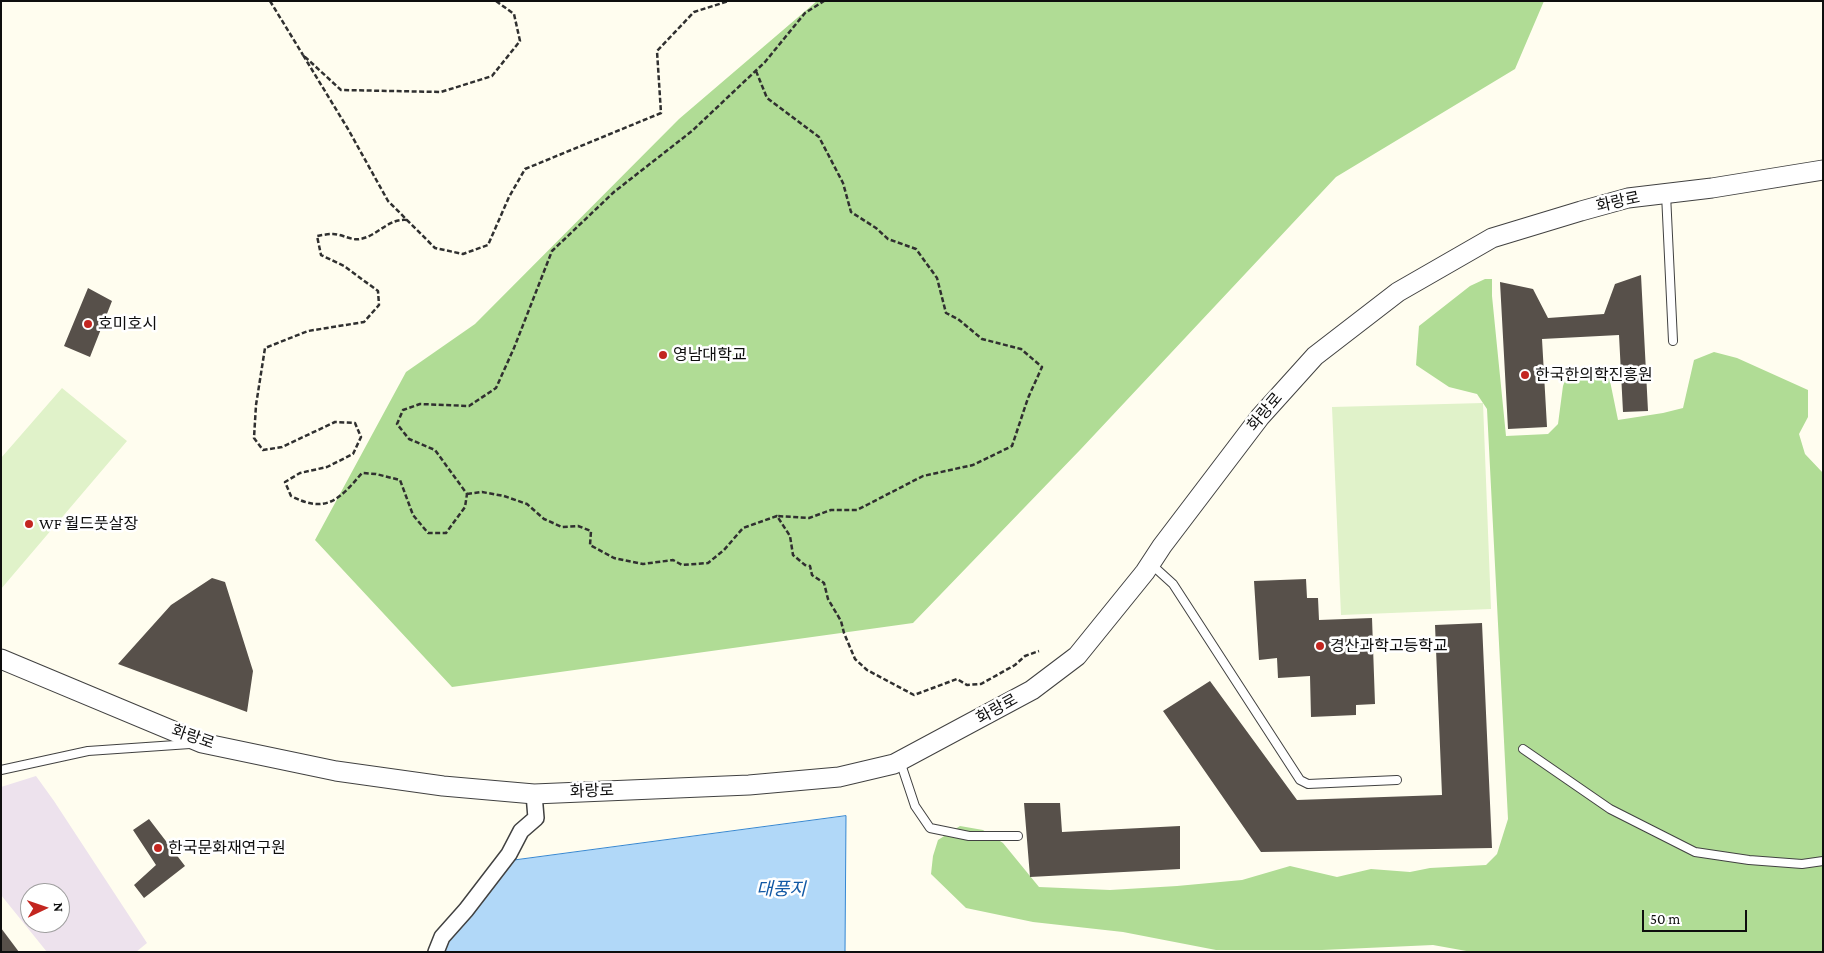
<!DOCTYPE html>
<meta charset="utf-8">
<style>
body{margin:0}
#map{position:relative;width:1824px;height:953px;overflow:hidden;background:#fffdef;font-family:"Crimson Pro",serif}
canvas{display:block}
.frame{position:absolute;inset:0;border:2px solid #0e0e0e;pointer-events:none}
.north{position:absolute;left:20px;top:883px;width:50px;height:50px;box-sizing:border-box;background:#fff;border:1px solid #9f9f9f;border-radius:50%;rotate:87deg;font-size:14px;font-weight:700;line-height:20px;text-align:center;color:#0e0e0e}
.north::after{content:'';display:block;margin:auto;width:18px;height:22px;background:#c32620;clip-path:polygon(50% 0,100% 100%,50% 72%,0 100%)}
.scale{position:absolute;left:1642px;top:910px;width:105px;height:22px;box-sizing:border-box;border:2px solid #0e0e0e;border-top:0;padding-left:6px;font-size:15px;line-height:18px;white-space:nowrap;color:#0e0e0e;-webkit-text-stroke:4px #fff;paint-order:stroke}
</style>
<div id="map">
<canvas width="1824" height="953"></canvas>
<div class="frame"></div>
<div class="north">N</div>
<div class="scale">50 m</div>
</div>
<script>
const ctx = document.querySelector('canvas').getContext('2d');
ctx.lineJoin = 'round';
function paint(path, color) { ctx.fillStyle = color; ctx.fill(path, 'evenodd'); }
function trace(path, color, width, dash) { ctx.strokeStyle = color; ctx.lineWidth = width; ctx.lineCap = dash ? 'butt' : 'round'; ctx.setLineDash(dash || []); ctx.stroke(path); }
function write(font, color, halo, rows, align = 'center') {
  ctx.font = font + ' "Crimson Pro","Noto Sans KR",serif'; ctx.lineWidth = 5; ctx.setLineDash([]); ctx.textBaseline = 'middle'; ctx.strokeStyle = halo; ctx.fillStyle = color; for (const [text, x, y, turn = 0] of rows) {
    ctx.save(); ctx.translate(x, y); ctx.rotate((+turn || 0) * Math.PI / 180); ctx.textAlign = isNaN(turn) ? turn : align; if (halo) ctx.strokeText(text, 0, 0); ctx.fillText(text, 0, 0); ctx.restore();
  }
}
const industrial = new Path2D(`
 M36,776l18,25 93,142 -11,9h-89l-46,-57v-108zM30,893h30v30h-30z`);
const forest = new Path2D(`
 M817,1h727l-29,68 -179,108 -256,273 -167,173 -461,64 -137,-147 91,-168 69,-48 204,-205z
 M1485,279h7v17l14,140 42,-2 10,-10 5,-38 5,-14 17,2 21,-5 4,12 8,39 45,-7 20,-5 11,-48 20,-8 23,6 71,32v27l-9,17 6,20 18,19v479h-351l-39,-7 -111,5h-106l-93,-18 -90,-10 -67,-14 -35,-34 2,-18 5,-16 22,-14 23,4 20,13 36,44 71,3 67,-4 65,-6 48,-14 47,11 34,-8 39,3 20,-4 56,-3 11,-11 11,-35 -21,-410 -10,-15 -28,-7 -33,-22 3,-39 51,-40z`);
const pitch = new Path2D(`
 M62,388l65,53 -126,148v-131z
 M1483,403l8,206 -150,6 -9,-208z`);
const water = new Path2D(`
 M846,816l-1,136h-408l57,-89z`);
const building = new Path2D(`
 M1641,275l7,136 -25,1 -4,-77 -77,4 5,88 -39,2 -8,-147 33,7 15,29 56,-4 11,-30z
 M88,288l24,13 -22,56 -26,-11z
 M212,578l13,4 28,89 -6,41 -129,-48 53,-59z
 M1306,579l1,19h11l1,22 53,-2 3,86 -19,1v10l-45,2 -1,-41 -32,2 -1,-20 -18,2 -5,-79z
 M1482,623l10,225 -231,4 -98,-141 47,-30 87,119 145,-5 -7,-170z
 M1024,803h36l2,29 118,-6v43l-150,8z
 M149,819l36,47 -41,32 -10,-13 22,-20 -23,-35z
 M1,928l18,24h-18z`);
const path = new Path2D(`
 M270,1l33,54
 M496,1l18,13 6,27 -28,35 -51,16 -100,-2 -38,-35 45,74 40,72 47,47 28,6 25,-9 21,-48 16,-28 136,-56 -4,-62 37,-39 35,-11
 M756,71l11,27 52,39 24,46 8,29 25,16 12,11 28,10 21,29 9,35 12,6 24,20 39,10 21,18 -14,31 -16,48 -39,19 -50,11 -66,34h-26l-22,8 -32,-2
 M407,220c-19,-2 -29,16 -47,19 -8,2 -18,-5 -27,-5 -5,0 -11,1 -16,2l4,19 23,11 34,25 1,14 -15,17 -56,9 -43,17 -9,57 -2,33 9,12 19,-3 53,-25 20,1 6,14 -8,17 -26,13 -27,6 -15,9 6,14c35,18 48,4 71,-23l14,1 24,6 13,35 15,18h18l19,-26 2,-13 -32,-44 -26,-11 -12,-15 6,-14 17,-6 49,2 27,-18 18,-40 38,-97 62,-59 78,-61 73,-69 40,-49 19,-12
 M467,494l15,-2 22,4 23,8 17,15 18,8 16,-1 13,5 -1,14 24,13 29,6 30,-4 9,5 26,-2 16,-13 19,-22 34,-12 13,20 3,19 12,10 5,1 2,9 12,8 4,16 13,22 3,12 11,26 12,11 47,25 43,-16 10,6 14,-1 34,-19 10,-9 14,-5`);
const service = new Path2D(`
 M1666,194l7,147
 M1151,564l22,20 127,196 8,4 89,-4
 M1523,749l87,60 85,43 54,8 53,4 21,-3
 M900,761l15,45 15,22 39,8h49
 M1,770l87,-19 102,-7`);
const minor = new Path2D(`
 M436,952l6,-15 24,-27 43,-56 12,-23 15,-13 -2,-24`);
const tertiary = new Path2D(`
 M1,659l201,84 134,28 107,15 91,8 215,-9 90,-8 55,-13 138,-74 45,-34 68,-84 17,-26 98,-129 55,-61 83,-64 94,-54 89,-27 47,-13 84,-10 111,-18`);
const markers = [
 [88,324,5,"#c32620"],
 [663,355,5,"#c32620"],
 [1525,375,5,"#c32620"],
 [29,524,5,"#c32620"],
 [1320,646,5,"#c32620"],
 [158,848,5,"#c32620"]
];
const streetNames = [
 ["화랑로",1618,202,-12],
 ["화랑로",1265,412,-50],
 ["화랑로",997,709,-29],
 ["화랑로",193,737,19],
 ["화랑로",592,791,-2]
];
const poiNames = [
 ["호미호시",98,324],
 ["영남대학교",673,355],
 ["한국한의학진흥원",1535,375],
 ["WF 월드풋살장",39,524],
 ["경산과학고등학교",1330,646],
 ["한국문화재연구원",168,848]
];
const waterNames = [
 ["대풍지",781,889]
];
paint(industrial, '#ede2ed');
paint(forest, '#b0dc95');
paint(pitch, '#e0f2c9');
paint(water, '#b1d8f8');
trace(water, '#3687d2', 1);
paint(building, '#57504a');
trace(service, '#414141', 10);
trace(minor, '#414141', 18);
trace(tertiary, '#414141', 21);
trace(path, '#303030', 2.5, [5, 2.5]);
trace(service, '#fff', 8);
trace(minor, '#fff', 15);
trace(tertiary, '#fff', 19);
for (const [x, y, r, color] of markers) { const dot = new Path2D(); dot.arc(x, y, r, 0, 2 * Math.PI); ctx.fillStyle = color; ctx.fill(dot); trace(dot, '#fff', 2); }
write('16px', '#0e0e0e', '#fff', streetNames);
write('16px', '#0e0e0e', '#fff', poiNames, 'left');
write('italic 18px', '#1259a5', '#fff', waterNames);
</script>
